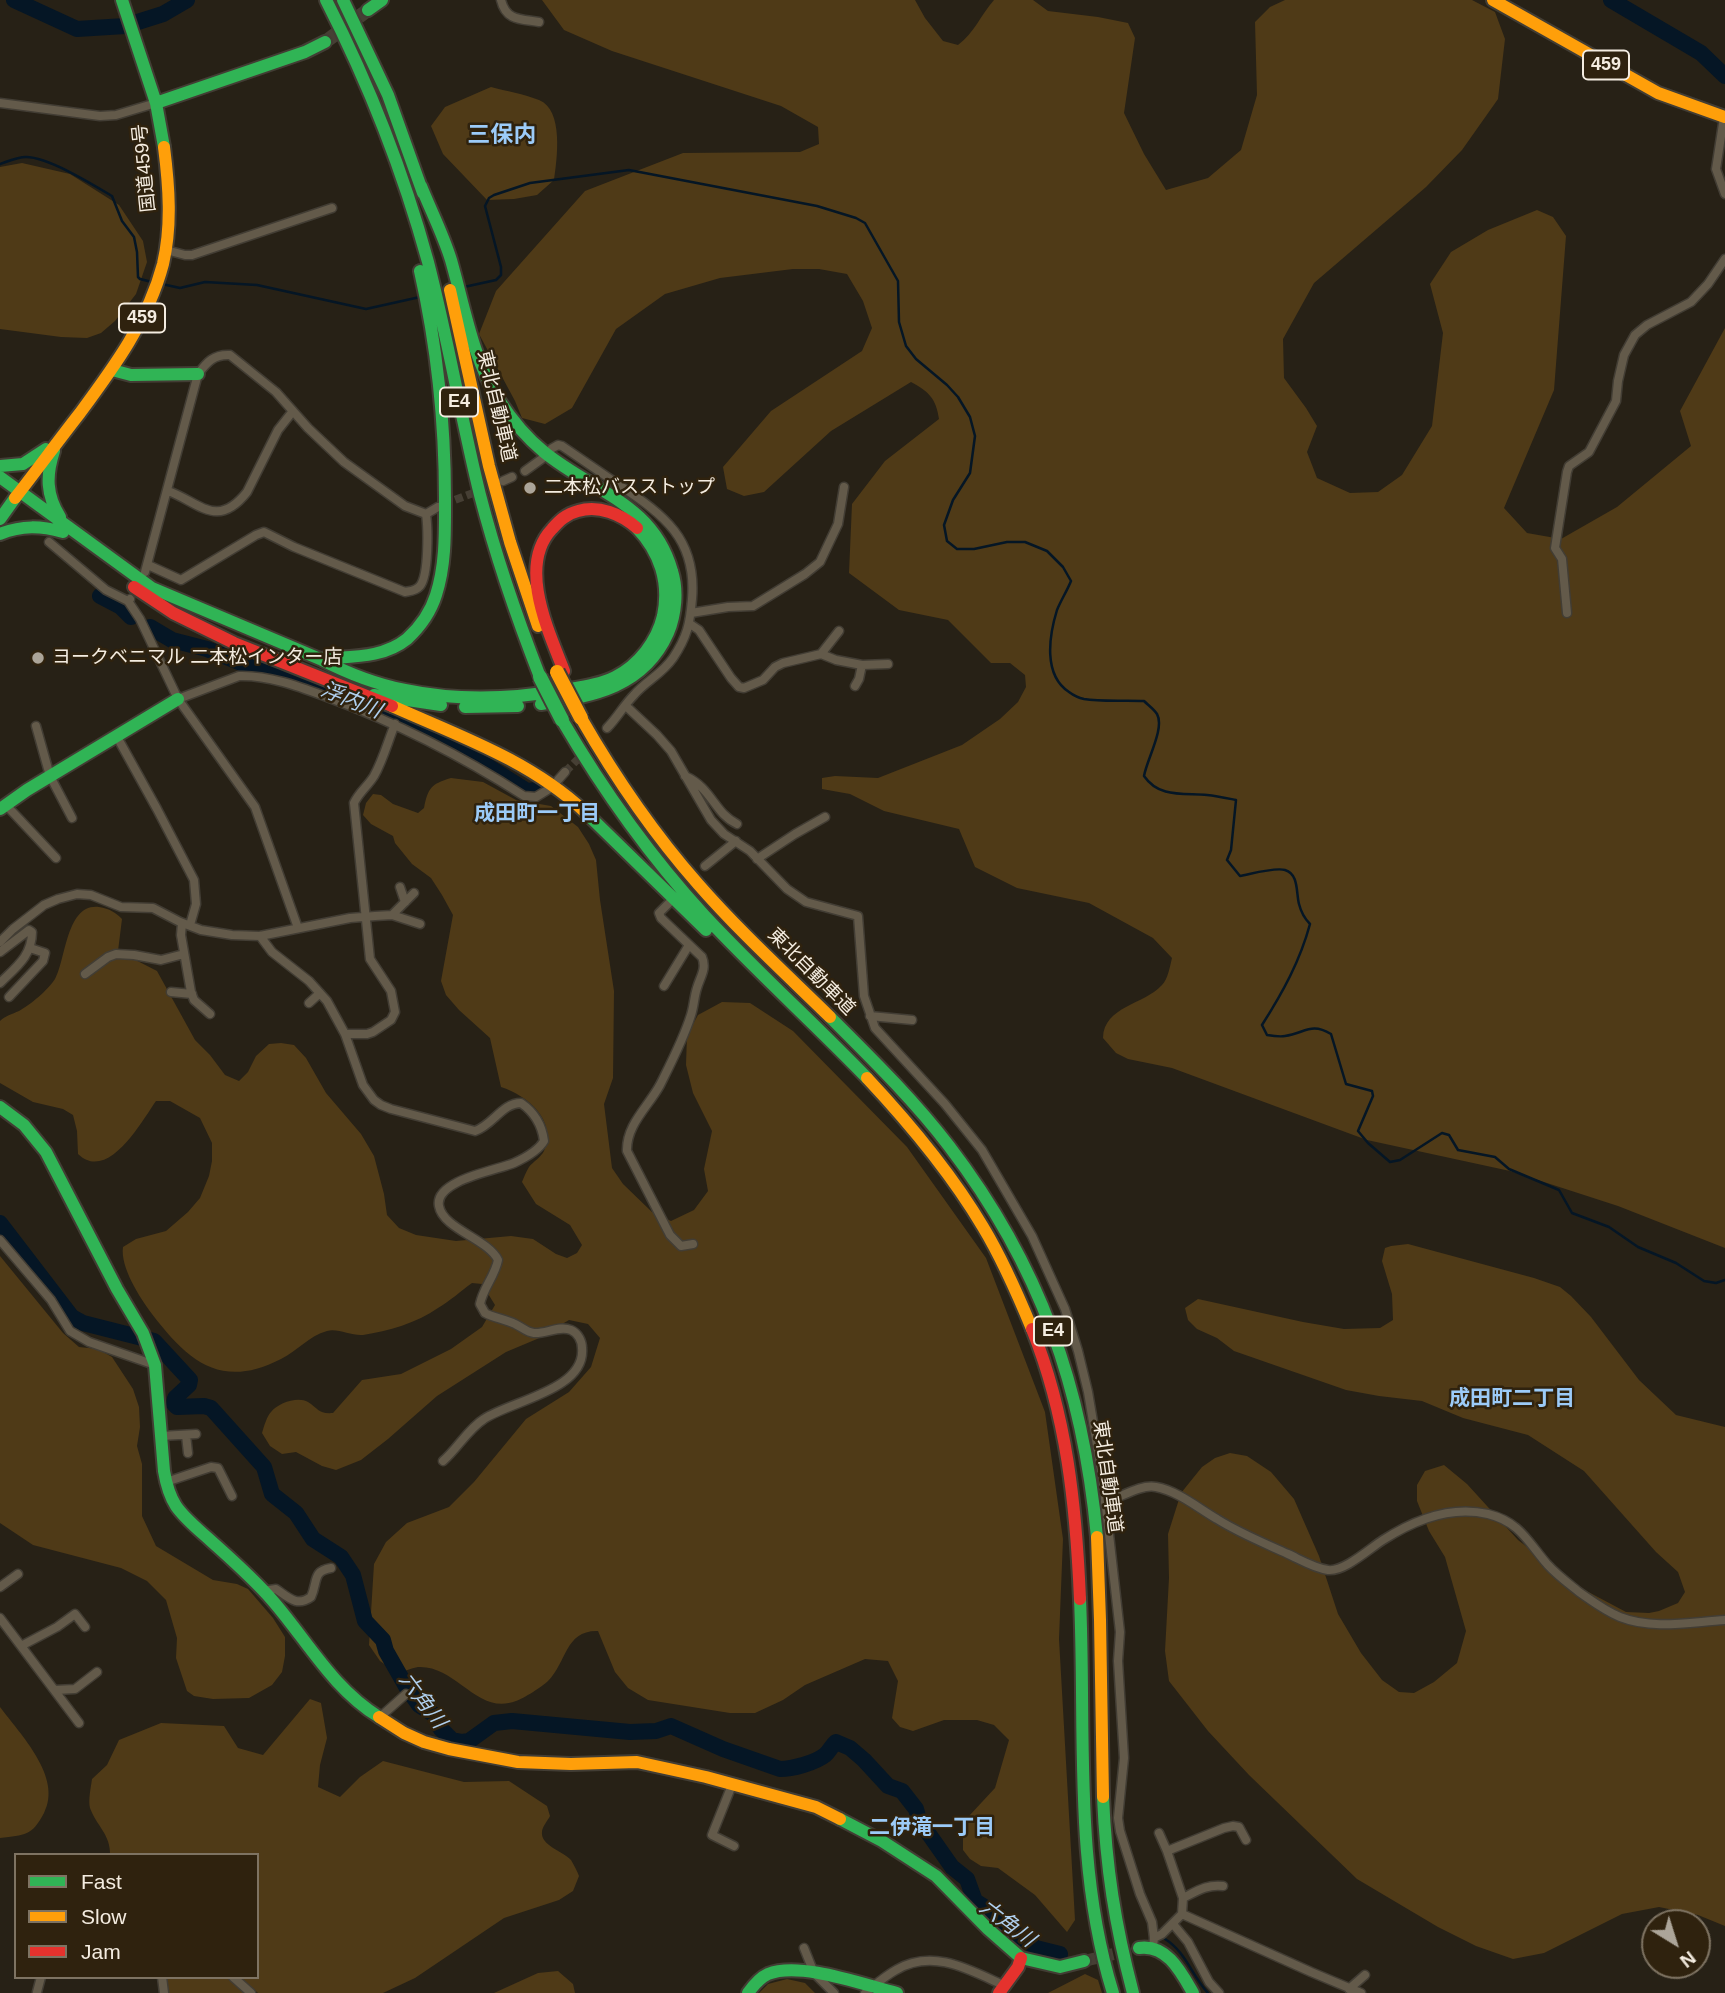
<!DOCTYPE html>
<meta charset="utf-8">
<style>
body{margin:0}
#map{position:relative;width:1725px;height:1993px;overflow:hidden;background:#272116;font-family:Arial,sans-serif}
canvas{display:block}
.legend{position:absolute;left:14px;top:1853px;width:245px;height:126px;box-sizing:border-box;background:#2f220e;border:2px solid #7e7362;margin:0;padding:9px 12px;list-style:none;font-size:21px;color:#f4ece0}
.legend li{display:flex;align-items:center;gap:14px;height:35px}
.legend b{width:35px;border:2px solid #7e7362}
.north{position:absolute;left:1641px;top:1909px;width:70px;height:70px;box-sizing:border-box;background:#2f220e;border:2px solid #7e7362;border-radius:50%;rotate:142deg;font-size:19px;font-weight:700;line-height:28px;text-align:center;color:#f4ece0}
.north::after{content:'';display:block;margin:auto;width:24px;height:32px;background:#aca599;clip-path:polygon(50% 0,100% 100%,50% 72%,0 100%)}
</style>
<div id="map">
<canvas width="1725" height="1993"></canvas>
<ul class="legend">
<li><b style="height:9px;background:#30b455"></b>Fast</li>
<li><b style="height:9px;background:#ff9f0a"></b>Slow</li>
<li><b style="height:9px;background:#e5322d"></b>Jam</li>
</ul>
<div class="north">N</div>
</div>
<script>
const ctx = document.querySelector('canvas').getContext('2d');
ctx.lineJoin = 'round';
function paint(path, color) { ctx.fillStyle = color; ctx.fill(path, 'evenodd'); }
function trace(path, color, width, dash) { ctx.strokeStyle = color; ctx.lineWidth = width; ctx.lineCap = dash ? 'butt' : 'round'; ctx.setLineDash(dash || []); ctx.stroke(path); }
function write(font, color, halo, rows, align = 'center') {
  ctx.font = font + ' Arial,"Noto Sans JP",sans-serif'; ctx.lineWidth = 5; ctx.setLineDash([]); ctx.textBaseline = 'middle'; ctx.strokeStyle = halo; ctx.fillStyle = color; for (const [text, x, y, turn = 0] of rows) {
    ctx.save(); ctx.translate(x, y); ctx.rotate((+turn || 0) * Math.PI / 180); ctx.textAlign = isNaN(turn) ? turn : align; if (halo) ctx.strokeText(text, 0, 0); ctx.fillText(text, 0, 0); ctx.restore();
  }
}
const green = new Path2D(`
 M542,0h373l10,18 18,23 15,4c17,-13 22,-29 36,-45h39l15,11 50,6 30,6 7,15 -11,75 20,41 22,36 42,-12 33,-28 16,-55 -2,-73 15,-15 15,-7h187l23,12 10,27 -7,60 -36,51 -36,37 -112,96 -31,56 1,39 22,30 11,18 -10,26 10,26 33,15 28,-1 24,-17 30,-49 11,-93 -13,-49 21,-32 37,-22 49,-20 16,7 13,19 -12,154 -50,118 23,25 34,6 56,-32 74,-61 -11,-35 45,-83v920l-107,-42 -108,-35 -143,-31 -195,-72 -44,-9 -12,-6 -13,-15c1,-32 41,-33 59,-53 6,-6 8,-19 10,-27l-19,-20 -64,-35 -72,-15 -42,-21 -16,-38 -75,-18 -34,-17 -28,-5v-11l13,-2 43,2 84,-33 38,-26 18,-17 8,-15 -1,-12 -15,-12h-19l-43,-43 -49,-10 -50,-37 3,-69 33,-43 54,-42c-3,-21 -10,-27 -28,-37l-80,49 -67,61 -20,4 -17,-7 -4,-22 48,-56 91,-60 10,-23 -9,-27 -16,-27 -28,-5h-26l-73,9 -55,16 -49,35 -44,79 -27,16 -23,-6 -7,-17 -36,-67 17,-43 89,-100 98,-38 117,-1 19,-8 -1,-17 -37,-21 -169,-55 -48,-21z
 M491,87c15,4 33,7 48,13 25,10 18,59 15,80l-17,15 -23,4 -27,1 -44,-46 -12,-28 14,-19z
 M22,163l48,11 49,31 24,36 4,21 -11,32 -21,27 -14,12 -14,5 -26,-1 -61,-8v-162z
 M451,778l32,4 33,18 35,6 27,21 11,17 7,16 4,40 14,91 -1,87 -9,26 8,64 11,16 29,28 19,9 23,-11 14,-19 -4,-22 8,-38 -19,-38 -7,-28 1,-30 11,-20 24,-13 28,1 43,28 114,116 79,111 59,154 18,127 -4,100 16,281 -8,12 -32,-37 -37,-27 -17,-2 -11,-7 -7,-9v-18l6,-16 26,-28 14,-48 -15,-15 -17,-5h-33l-31,11 -13,-4 -8,-9 6,-37 -10,-20 -23,-2 -60,26 -22,15 -28,13h-25l-82,-13 -20,-12 -13,-16 -17,-41c-33,-1 -31,31 -50,50 -5,5 -25,18 -32,20 -39,15 -59,-36 -98,-34 -7,1 -14,5 -21,6l-17,-12 -11,-16 5,-81 12,-22 21,-19 42,-16 25,-25 52,-63 43,-27 22,-25 9,-29 -12,-14 -19,-4 -32,19 -31,13 -69,44 -49,43 -27,21 -25,10 -14,-4 -26,-14 -14,2 -12,-8 -8,-13c2,-7 5,-17 9,-21 7,-9 27,-16 37,-10 11,7 10,12 25,11l29,-33 39,-6 50,-25 31,-22 13,-22 -13,-21 -10,-1c-11,8 -22,18 -34,25 -21,15 -50,23 -75,27 -12,1 -25,-7 -36,-4 -18,5 -30,20 -46,28 -60,31 -93,2 -129,-45 -12,-16 -32,-47 -29,-67l13,-8 30,-8 22,-19 12,-14 9,-22 3,-15v-18l-12,-25 -30,-17h-14c-14,20 -48,82 -78,53l-1,-23 -4,-16 -10,-6 -30,-7 -33,-19v-62c5,-5 12,-7 19,-10 11,-6 29,-21 36,-32 11,-19 11,-76 44,-72 11,2 16,5 23,12l-4,32 39,20 38,69 15,15 15,20 14,6 9,-9 8,-16 13,-12 12,-1 13,2 12,13 20,35 35,41 13,22 10,38 3,21 12,13 17,7 40,6 55,-5 22,3 23,15 11,4 10,-5 5,-8 -12,-20 -34,-21 -14,-22c2,-5 4,-10 7,-15 4,-5 12,-10 15,-16 13,-31 -16,-55 -43,-64l-11,-49 -31,-28 -13,-15 -5,-14 12,-66 -11,-20 -11,-17 -19,-14 -17,-21 -2,-7 -22,-12 -8,-9 3,-12 7,-9 8,1 12,9 25,9 6,-5c4,-20 7,-24 27,-30z
 M1408,1244l126,34 26,9 11,9 20,21 48,63 37,35 49,12v499l-27,-11 -39,-8 -37,7 -78,39 -31,6 -37,-13 -38,-19 -81,-48 -108,-104 -41,-44 -39,-50 -4,-30 4,-73 -1,-44 13,-41 21,-26 13,-9 15,-5 17,3 24,16 23,27 25,57 19,58 23,39 21,27 17,12 15,1 20,-11 23,-19 9,-32 -21,-74 -16,-26 -12,-30v-16l8,-14 19,-6 23,19 51,56 61,47 47,25 23,1 10,-2 19,-8 7,-11 -7,-20 -22,-20 -72,-81 -56,-36 -65,-17 -41,-17 -43,-5 -33,-6 -112,-39 -17,-13 -20,-9 -9,-9 -3,-12 13,-9 105,23 41,7 36,-1 13,-8 -1,-26 -10,-33 3,-13 6,-2z
 M0,1256l63,77 16,14 19,2 14,8 21,32 6,18 1,20 -3,19 5,18v52l14,30 57,34 24,4 11,5 25,29 12,19v19l-3,16 -10,13 -23,13 -36,1 -19,-3 -7,-5 -11,-33 1,-20 -11,-38 -19,-19 -26,-13 -88,-23 -33,-22z
 M310,1699l11,4 6,35 -7,27 -2,22 22,10 20,-20 23,-16 81,21 45,-1 38,25 3,10c-2,4 -8,11 -8,16 -2,13 22,20 29,28 3,5 6,11 8,16l-6,15 -14,9 -55,18 -89,60 -32,15h-125l-19,-16h18v-122h-147c1,-20 -14,-30 -20,-47 -2,-8 1,-21 2,-29l15,-14 12,-25 42,-17 63,3 14,22 25,7z
 M0,1707c20,27 63,70 44,106 -12,23 -19,22 -44,25z
 M558,1971l15,13 2,9h-81l44,-20z
 M1085,1974l13,6 4,13h-54z
 M166,1977h61l17,16h-76z
 M787,1979l18,4 10,10h-56l9,-9z`);
const stream = new Path2D(`
 M0,164c9,-3 17,-7 26,-7 22,0 66,27 86,39l10,25 12,16 3,15 1,25 2,2 12,3
 M162,284l18,4 25,-6 52,3 109,24 54,-12
 M464,287l32,-7 5,-5v-8l-16,-61 4,-8 5,-3 36,-12 99,-13 188,36 39,12 9,5 33,58 1,41 7,24 10,13 31,26 11,12 12,20 5,19 -5,37 -17,27 -9,25 3,16 10,8h17l33,-7h18l22,9 16,16 8,14c-4,10 -10,19 -14,29 -8,26 -14,65 12,82 4,3 10,6 15,7 17,3 42,1 60,2 4,4 10,8 13,13 8,14 -10,45 -13,62 15,22 39,17 63,19 10,1 19,3 29,5l-5,50 -4,10 13,16c11,-2 35,-9 45,-6 14,4 11,23 14,34 2,8 5,14 11,20 -10,37 -27,68 -48,101l5,10c6,1 13,2 18,1 20,-3 26,-14 46,-2l15,50 26,7 1,5 -15,35 10,12 22,19 10,-2 42,-27 7,2 9,15 37,7 14,12 50,21 13,23 37,14 29,20 38,16 28,18 12,2 9,-3
 M1165,1939c21,13 27,37 43,54`);
const river = new Path2D(`
 M14,0l63,29 48,-3 38,-12 24,-14
 M1611,0l90,53 24,23
 M100,596l21,11 10,10
 M150,627l22,13 35,9 59,24 30,6 128,52 38,19 65,41 10,-1 5,-4
 M0,1223l72,94 11,6 71,18 36,39 -1,5 -14,13 -1,6 3,3 27,-1 7,2 53,59 8,27 24,19 17,26 28,18 12,18 12,46 18,19 3,11 21,37 12,17 14,9 7,8v6l12,12 10,2 7,-1 25,-18 18,-2 118,11 26,-1 15,-5 52,23 57,20c12,0 35,-6 45,-14 4,-3 6,-9 11,-13l14,6 14,12 24,26 14,5 14,18 3,11 33,47 15,12 8,22 24,15 12,15 12,7 13,10 24,6`);
const streetTunnel = new Path2D(`
 M444,504l53,-20
 M565,772l18,-18`);
const secondaryTunnel = new Path2D(`
 M1084,1961l55,-13`);
const highwayTunnel = new Path2D(`
 M325,42l43,-32`);
const street = new Path2D(`
 M501,0c5,21 20,19 38,22
 M0,103l100,13 16,-1 40,-12
 M1724,117l-8,52 9,25
 M166,250l19,5h7l140,-47
 M551,449l7,-4 4,1c19,13 38,26 57,39 45,30 78,54 73,114 -2,25 -5,38 -19,59 -11,16 -27,23 -39,37 -10,10 -17,23 -27,33
 M525,471l18,-13
 M503,481l9,-4
 M168,491c31,11 49,39 79,1l31,-62 15,-19
 M426,514l12,-7
 M49,542l57,48 22,11
 M145,572l53,-198c9,-12 16,-20 32,-19l46,37 32,36 36,34 61,44 21,8c2,14 3,61 -6,72 -4,5 -10,5 -15,6l-111,-45 -30,-15 -8,3 -75,45 -33,-15
 M130,599l-2,2 12,18 38,80 77,108 43,121
 M691,613l37,-6 25,-1 52,-32 15,-12 18,-38 6,-37
 M1567,613l-5,-54 -7,-11 12,-76 2,-6 20,-14 27,-51 2,-20 6,-26 11,-20 12,-10 44,-23 17,-18 17,-25
 M690,624l9,6 32,48 8,9 5,1 19,-8 12,-13 8,-4 38,-9 15,6 26,5 26,-1
 M821,654l18,-23
 M855,686l4,-7 3,-14
 M178,699l61,-23c30,-1 61,11 88,21 70,26 135,59 197,99l12,1 13,-8
 M626,706l31,29 14,16 40,69 13,14 26,17 37,38 19,13 52,14 6,80 11,32 70,76 37,46 50,86 33,73 13,42 10,41 15,89 17,151 -2,29 6,97 -6,60 2,13 20,63 12,28 2,16 -1,9
 M36,726l14,50 22,42
 M116,735l41,74 37,71 2,24 -6,21
 M685,776c27,12 29,37 52,48
 M558,780l7,-8
 M5,804l51,54
 M757,859l38,-25 30,-17
 M705,866l31,-25
 M400,887l5,15
 M669,903l-10,10 2,5 41,39c5,12 -2,20 -5,31 -3,9 -3,18 -6,27 -7,23 -20,48 -31,70 -12,22 -34,40 -33,66l43,84 11,11 12,-2
 M392,915l22,-22
 M182,923l-1,12 10,57 3,8 16,14
 M260,936l12,16 37,29 18,20 18,33 18,51 11,15 7,5 10,4 84,22c18,-6 27,-28 46,-28 13,9 21,22 23,38 -6,10 -19,17 -30,22 -16,7 -80,17 -75,43 4,23 49,33 59,54 -3,16 -15,28 -18,44l5,9c9,5 20,6 30,11 7,3 11,8 19,9 12,1 25,-8 37,-3 7,3 11,11 11,18 4,42 -71,53 -98,71 -16,10 -26,29 -41,42
 M0,942l13,-13 31,-24 14,-6 19,-5 14,1 30,12 32,1 27,14 21,8 31,5 28,1 90,-18 25,-2 17,-1 28,9
 M0,952l29,-22 3,2c0,24 -16,35 -32,51
 M85,974l23,-17 8,-3 18,1 27,5 23,-6
 M664,986l25,-41
 M171,992l21,2
 M9,997l34,-36 2,-8 -15,-5
 M309,1003l11,-10
 M870,1016l42,4
 M345,1034h22l6,-2 18,-12 4,-8 -4,-21 -21,-32 -16,-156c5,-11 14,-17 20,-27 9,-16 14,-35 21,-52
 M0,1240l51,60 19,31 19,11 66,23
 M186,1435l2,18
 M161,1436l35,-2
 M166,1482l45,-15 7,1 14,28
 M1105,1502c15,-4 35,-18 51,-15 22,4 42,21 61,32 22,14 47,24 71,35 13,6 26,14 40,16 16,2 41,-21 55,-30 31,-20 67,-35 105,-26 32,8 40,28 59,50 10,11 21,19 32,28 13,9 26,19 41,25 33,13 70,5 105,3
 M0,1587l18,-13
 M263,1591l13,-2c13,9 21,18 35,8 7,-15 1,-26 20,-29
 M0,1618l79,105
 M21,1646l36,-19 18,-13 10,13
 M55,1690l20,-1 22,-17
 M379,1718l27,-24
 M732,1785l-20,50 22,11
 M1159,1833l8,18 16,47 -1,16
 M1167,1851l57,-23 9,-2 6,1 7,13
 M1183,1898c14,-7 24,-14 40,-12
 M1173,1924l15,18 21,40 10,11
 M1154,1938l8,-4 20,-20 129,58 50,21
 M804,1948l10,25 20,20
 M162,1977l2,16
 M233,1977l18,16
 M1349,1989l16,-14
 M37,1992l4,-15
 M865,1993c10,-8 20,-17 31,-23 37,-22 74,0 109,16`);
const fast = new Path2D(`
 M122,0l34,103
 M326,0c43,84 77,171 102,262 20,77 33,156 52,233 16,62 37,123 60,182
 M343,0l45,95 35,98
 M368,10l14,-10
 M164,147l-8,-44 149,-51 20,-10
 M421,186c10,25 22,48 30,74 13,45 22,100 48,140 12,19 28,38 45,52 49,40 109,51 128,119 6,19 4,43 -4,62 -24,54 -74,63 -127,71
 M112,370l19,5 67,-1
 M54,451c-8,24 -8,44 6,66
 M0,466l23,-2 23,-15
 M0,477l152,111 168,71c27,14 55,25 85,31 52,11 107,9 159,0 17,-3 35,-5 51,-13 24,-12 42,-36 48,-61 7,-33 -3,-64 -26,-88
 M0,519l15,-21
 M0,534c22,-9 41,-8 63,-2
 M320,659c30,-3 62,0 87,-20 13,-12 24,-28 29,-44 10,-31 9,-64 9,-96 0,-77 -8,-153 -25,-228
 M374,695l67,10
 M465,707l53,-1
 M562,720c41,70 87,135 142,195 52,56 110,108 163,163
 M0,809l27,-19 151,-91
 M584,811l122,119
 M830,1017c41,41 83,82 119,129 91,119 134,242 148,391
 M0,1107l24,18 22,27 71,137 26,44 12,32 9,106c2,12 5,24 12,35 9,13 23,24 34,34 21,19 43,38 62,60 35,40 60,88 107,117
 M1080,1599c6,131 -7,266 33,394
 M1103,1797c3,70 12,128 30,196
 M840,1819l42,22 54,35 52,53 33,29 39,9 24,-6
 M1139,1948c28,-4 42,24 54,45
 M748,1993c5,-7 11,-15 20,-19 32,-13 96,11 129,19`);
const slow = new Path2D(`
 M1493,0l165,93 67,24
 M450,290l39,176 21,76 28,84
 M15,498c22,-28 43,-57 65,-85 34,-46 68,-92 83,-149 9,-38 6,-78 1,-117
 M392,706c67,30 137,54 192,105
 M581,718c34,59 72,115 117,166 41,47 87,89 132,133
 M867,1078c43,46 84,95 116,149 20,33 35,68 49,102
 M1097,1537l3,83 3,177
 M379,1717l25,16 20,9 25,7 69,13 53,2 66,-2 69,15 110,30 24,12`);
const jam = new Path2D(`
 M134,587l39,26 61,30 158,63
 M564,671c-15,-39 -47,-105 -12,-142 7,-8 14,-15 26,-18 21,-6 43,3 59,17
 M1032,1329c35,87 44,177 48,270
 M999,1993l19,-26 3,-9`);
const fastBridge = new Path2D(`
 M540,677l22,43`);
const slowBridge = new Path2D(`
 M557,672l24,46`);
const markers = [
 [530,488,7,"#aca599"],
 [38,658,7,"#aca599"]
];
const shields = [
 [1606,65,46],
 [142,318,46],
 [459,402,38],
 [1053,1331,38]
];
const shieldNames = [
 ["459",1606,65],
 ["459",142,318],
 ["E4",459,402],
 ["E4",1053,1331]
];
const streetNames = [
 ["国道459号",145,168,-96],
 ["東北自動車道",496,406,77],
 ["東北自動車道",811,972,45],
 ["東北自動車道",1107,1477,82]
];
const poiNames = [
 ["二本松バスストップ",544,488],
 ["ヨークベニマル 二本松インター店",52,658]
];
const waterNames = [
 ["浮内川",351,701,22],
 ["六角川",422,1701,53],
 ["六角川",1007,1924,37]
];
const neighbourhoodNames = [
 ["成田町一丁目",537,814],
 ["成田町二丁目",1512,1399],
 ["二伊滝一丁目",932,1828]
];
const quarterNames = [
 ["三保内",502,136]
];
paint(green, '#4f3a17');
trace(stream, '#051625', 2.5);
trace(river, '#051625', 16);
trace(streetTunnel, '#463f34', 8, [8, 4]);
trace(secondaryTunnel, '#463f34', 12, [12, 6]);
trace(highwayTunnel, '#463f34', 14, [14, 7]);
trace(street, '#423d34', 11);
trace(fast, '#423d34', 16);
trace(slow, '#423d34', 16);
trace(jam, '#423d34', 16);
trace(street, '#635a4a', 8);
trace(fast, '#30b455', 12);
trace(slow, '#ff9f0a', 12);
trace(jam, '#e5322d', 12);
trace(fastBridge, '#423d34', 18, []);
trace(slowBridge, '#423d34', 18, []);
trace(fastBridge, '#30b455', 14);
trace(slowBridge, '#ff9f0a', 14);
for (const [x, y, r, color] of markers) { const dot = new Path2D(); dot.arc(x, y, r, 0, 2 * Math.PI); ctx.fillStyle = color; ctx.fill(dot); trace(dot, '#2f220e', 2.5); }
for (const [x, y, w] of shields) { const box = new Path2D(); box.roundRect(x - w / 2, y - 14.5, w, 29, 5); ctx.fillStyle = '#2f220e'; ctx.fill(box); trace(box, '#f4ece0', 2); }
write('bold 18px', '#f4ece0', null, shieldNames);
write('19px', '#f4ece0', '#2f220e', streetNames);
write('19px', '#f4ece0', '#2f220e', poiNames, 'left');
write('italic 21px', '#afcfee', '#2f220e', waterNames);
write('bold 21px', '#9ccbf8', '#2f220e', neighbourhoodNames);
write('bold 23px', '#9ccbf8', '#2f220e', quarterNames);
</script>
